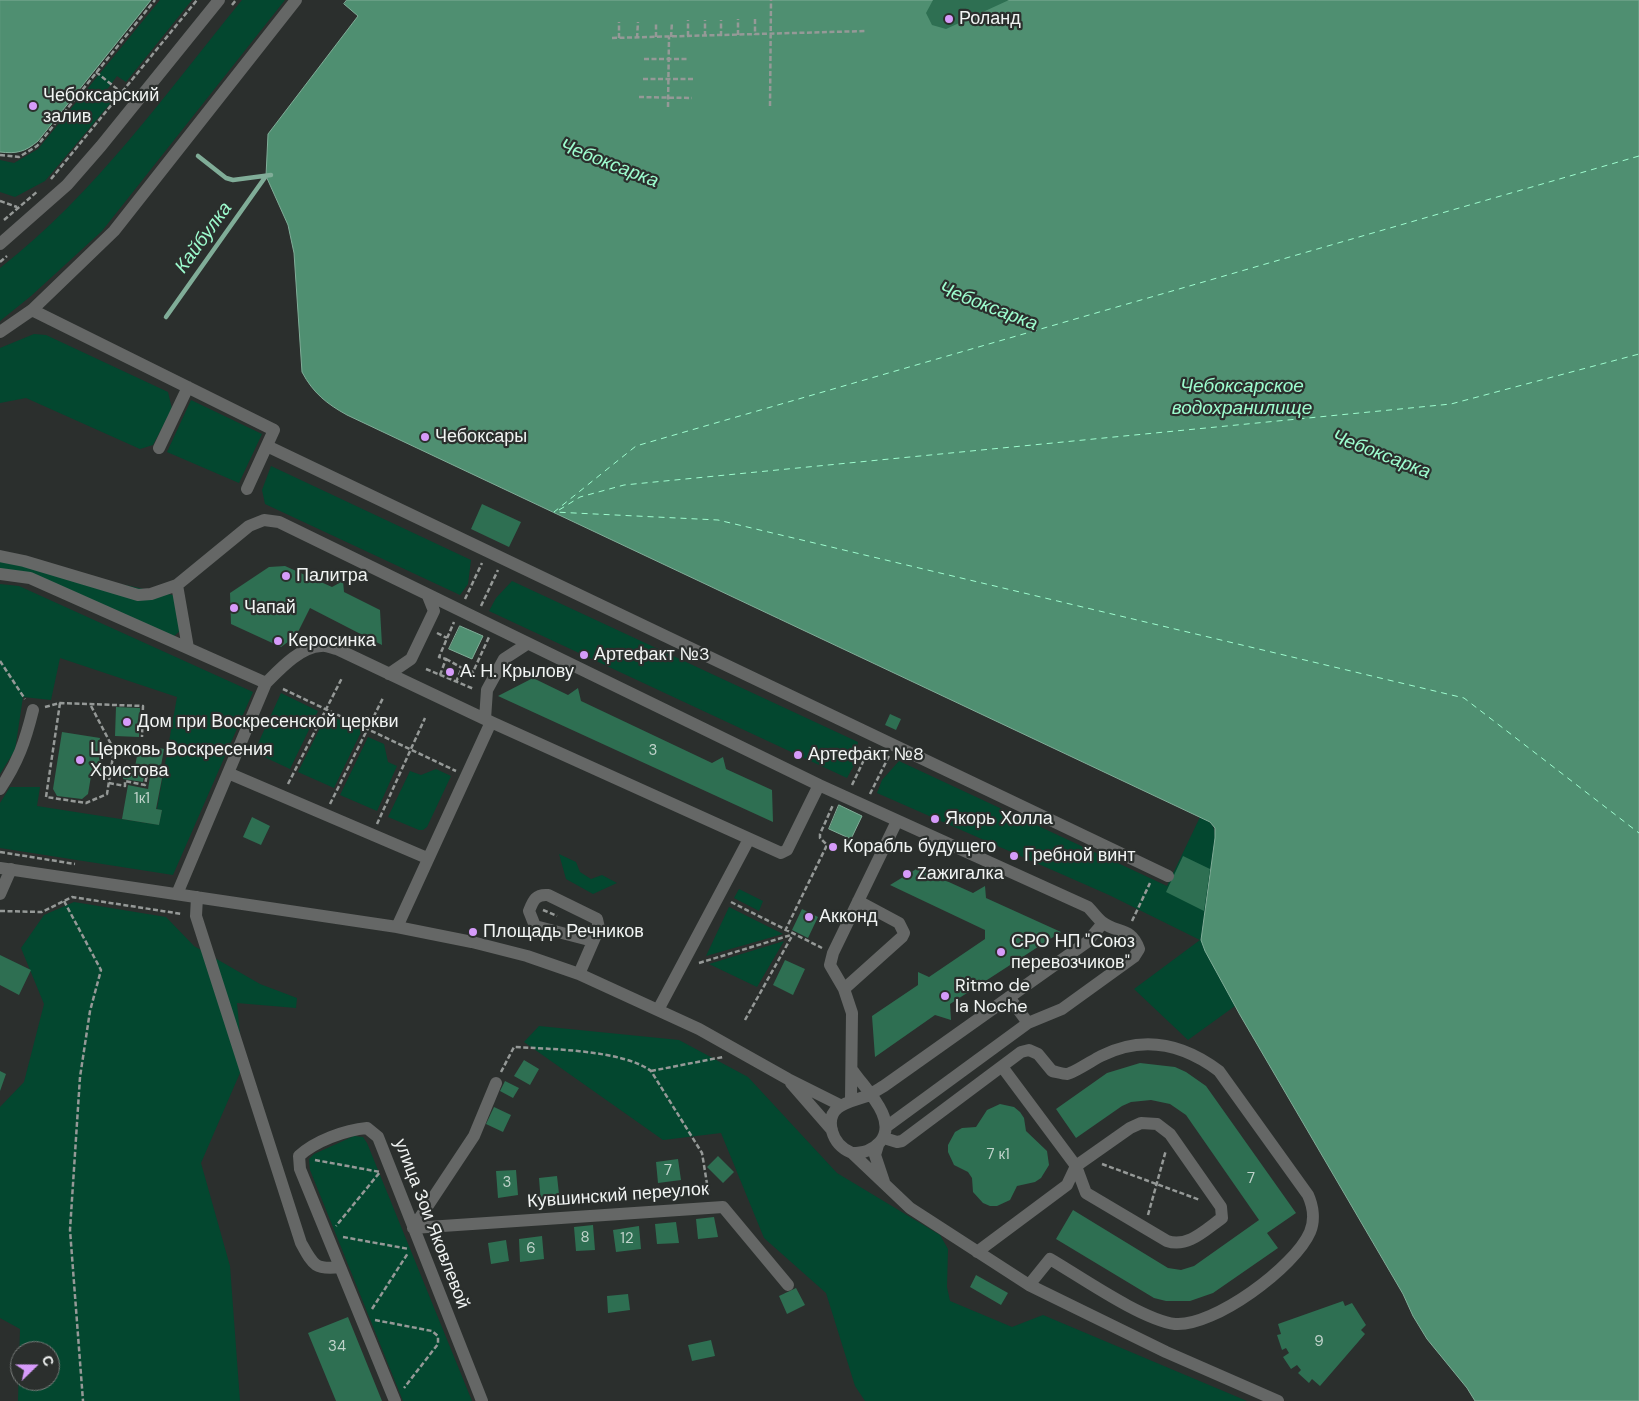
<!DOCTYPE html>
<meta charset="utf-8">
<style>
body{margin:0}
#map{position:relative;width:1639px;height:1401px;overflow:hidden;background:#2b2f2d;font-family:"DM Sans",sans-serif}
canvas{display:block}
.north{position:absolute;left:10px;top:1341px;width:50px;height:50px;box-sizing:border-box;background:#2b2f2d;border:1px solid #7a7e7c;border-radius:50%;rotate:68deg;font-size:14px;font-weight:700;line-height:20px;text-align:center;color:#f1f4f3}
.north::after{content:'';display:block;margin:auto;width:18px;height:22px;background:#d69bfa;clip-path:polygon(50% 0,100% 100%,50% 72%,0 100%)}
</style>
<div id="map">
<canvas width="1639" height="1401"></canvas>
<div class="north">С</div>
</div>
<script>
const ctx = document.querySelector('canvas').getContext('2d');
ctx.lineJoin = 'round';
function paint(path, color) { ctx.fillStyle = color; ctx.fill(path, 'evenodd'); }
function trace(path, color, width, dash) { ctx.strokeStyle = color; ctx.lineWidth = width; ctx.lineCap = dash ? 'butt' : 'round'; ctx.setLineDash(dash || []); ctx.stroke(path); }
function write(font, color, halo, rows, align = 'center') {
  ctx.font = font + ' "DM Sans",sans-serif'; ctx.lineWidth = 4.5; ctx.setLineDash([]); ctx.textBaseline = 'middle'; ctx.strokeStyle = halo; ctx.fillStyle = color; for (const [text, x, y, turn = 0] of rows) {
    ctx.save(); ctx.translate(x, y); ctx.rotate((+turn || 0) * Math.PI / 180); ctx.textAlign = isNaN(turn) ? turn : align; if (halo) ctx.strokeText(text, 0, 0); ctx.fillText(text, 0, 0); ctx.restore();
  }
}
const green = new Path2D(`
 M160,0h32l-66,82 -9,-6 -11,15 8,8 -69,82 -30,16 -15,-5v-32l14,3 24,-14z
 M242,0h43l-183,231 -71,65 -31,25v-53c95,-74 166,-175 242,-268z
 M34,334l12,1 122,57 4,17 -19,36 -13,4 -114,-51 -26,5v-55z
 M191,400l71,34 -23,49 -72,-31z
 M271,466l200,94 -3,24 -8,11 -195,-91 -3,-14z
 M0,559l173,36 8,35 -8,7 -173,-66z
 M512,581l346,161 -4,23 -7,13 -358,-167 7,-13z
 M0,584l19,2 234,106 -80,183 -173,-27v-45l10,-16h30l-3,19 122,19 3,-15 -5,-1 20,-112 -117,-39 -9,42 -28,-3 -8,53 -15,24z
 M281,693l37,18 -28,58 -30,-14 -4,-7z
 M327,714l35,16 -28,58 -36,-16z
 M368,737l16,7 4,18 9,4 -20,45 -37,-16z
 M899,761l268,125 33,-69c11,5 15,7 15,21l-14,102 34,66 -47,34 -54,-51 66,-49 -91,-45 -232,-102 5,-13z
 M436,769l15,7 -24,51 -4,3h-4l-31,-13 22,-46 11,4z
 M559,854l17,8 4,10 11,7 11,-4 15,8 -24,11 -27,-15z
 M739,889l24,12 -4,10 -25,-13z
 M74,902l92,15 28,29 66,38 37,14 -1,10 -59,-5 6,63 -42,97 29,103 10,135h-222l2,-72 -20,-11v-211l24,-25 20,-78 -23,-56 23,-33zM20,1351h30v30h-30z
 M729,907l54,27 -77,22z
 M784,941l-27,46 -48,-23z
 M539,1026l140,14 69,37 89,96 103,62 8,14 -1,38 3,14 62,26 31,-12 204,86h-382l-10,-15 -29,-93 -62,-55 -43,-105 -58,7 -139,-98z
 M354,1136l9,1 4,6 105,258h-69l-93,-231 -1,-11 5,-5z`);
const water = new Path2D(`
 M0,0h151l-113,141c-13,11 -21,13 -38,11z
 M347,0h1292v1401h-164l-8,-13 -40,-49 -14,-23 -10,-22 -163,-279 -35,-64 -4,-11 14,-102v-10l-5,-6 -863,-407c-20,-11 -34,-22 -45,-43l-8,-119 -6,-28 -22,-49 2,-42 90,-118 -14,-12z
 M460,626l23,10 -11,23 -23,-10z
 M839,805l23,11 -11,23 -22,-10z`);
const stream = new Path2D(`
 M198,156l28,22 7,2 38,-5
 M166,317l100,-141`);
const ferry = new Path2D(`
 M1639,156l-1003,290 -82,66 164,8 746,178 175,135
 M559,510l21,-13 44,-12 827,-81 188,-50`);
const building = new Path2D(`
 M933,0h76l-63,29 -14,-4 -6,-12z
 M482,504l39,18 -12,25 -38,-18z
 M285,566l47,21 11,-6 1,11 36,18 2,35 -72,-37 -14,28 -15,11 -50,-23 -1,-31 39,-26z
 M533,678l35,17 10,-7 3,13 131,62 11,-6 3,12 46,21 1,32 -275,-126z
 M116,707l24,1 -1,29 -24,-1z
 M890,714l11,5 -5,11 -11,-5z
 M62,732l38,6 -2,10 7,1 -4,23 -9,-2 -4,24 -6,5 -25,-3 -4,-7z
 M150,746l14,3 -3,17 -12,-2 -1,5 -13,-2 3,-17 10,2z
 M125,767l20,4 -2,11 -20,-3z
 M151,771l12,2 -7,36 6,1 -3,15 -37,-6 6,-34 20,4z
 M252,817l18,9 -9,19 -18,-8z
 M1183,856l27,13 -6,42 -38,-19z
 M918,868l55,25 12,-7 1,12 75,34 -111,72 1,16 -16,-5 -60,42 -3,-41 46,-31v-13l11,5 56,-38v-9l-95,-45z
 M802,909l16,8 -10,21 -16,-8z
 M0,955l31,15 -12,25 -19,-10z
 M785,960l20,9 -12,26 -20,-10z
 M524,1060l15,9 -9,16 -16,-9z
 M1140,1063l35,4 11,5 20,14 90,127 -29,20 11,15 -65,45 -23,8h-24l-12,-3 -98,-59 17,-29 95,58 13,2 13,-4 65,-46 -73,-105 -16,-11 -19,-4 -20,2 -9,4 -46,32 -20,-29 51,-36z
 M0,1071l6,3 -6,17z
 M505,1081l14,7 -6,10 -13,-7z
 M1000,1104l14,3 6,5 4,6 2,13 21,20 2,14 -8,13 -6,4 -18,4 -7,14 -13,6h-7l-7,-3 -10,-11 -1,-14 -4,-6 -14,-7 -6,-13v-7l7,-13 7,-4 14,-1 11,-17z
 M494,1107l17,8 -8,17 -17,-8z
 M718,1156l16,16 -11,11 -16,-16z
 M678,1159l3,21 -23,3 -2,-21z
 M516,1170l2,25 -20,3 -2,-27z
 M557,1176l3,27 -19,1 -2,-26z
 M714,1217l4,20 -20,2 -2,-20z
 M676,1222l3,21 -22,1 -2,-20z
 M593,1225l2,25 -19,1 -2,-24z
 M639,1226l2,23 -25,3 -3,-22z
 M542,1236l2,23 -24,3 -1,-23z
 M506,1240l3,21 -18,3 -3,-21z
 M976,1275l32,18 -7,12 -31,-18z
 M796,1288l9,17 -18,9 -8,-18z
 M628,1294l2,16 -22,3 -1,-17z
 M1343,1301l2,5 7,-3 14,22 -5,5 4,4 -45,52 -8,-7 -3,4 -11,-10 3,-3 -4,-5 -6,4 -8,-12 6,-4 -3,-5 -4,2 -5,-15 4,-1 -3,-10z
 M348,1317l34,84h-46l-28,-68z
 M711,1340l4,16 -23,5 -4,-16z`);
const path = new Path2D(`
 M232,5l4,-5
 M755,19v16
 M738,35v-16
 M688,36v-16
 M705,36v-16
 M721,36v-16
 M656,37v-15
 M671,37l1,-15
 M612,38l254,-7
 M619,38v-16
 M637,38l1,-16
 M644,59h45
 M96,72l26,21
 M643,79h50
 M639,97l53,1
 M770,106l1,-106
 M668,107l1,-70
 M0,155l19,2 18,-11 118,-146
 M51,179l146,-179
 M0,201l17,6
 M4,220l34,-29
 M0,262l7,-6
 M465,599l17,-36
 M481,606l17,-36
 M437,633l10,5
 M446,659l16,9
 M0,661l25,38
 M426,669l48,20
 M440,675l6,-16 -7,-2 15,-35
 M456,682l6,-14 11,4 16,-35
 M283,689l173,82
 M60,703l-14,94 40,6 21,-9 7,-44 -24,-46
 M45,707l15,-4 83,3 -1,31
 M109,783l16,3v-5l20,4 2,-11
 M288,784l54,-106
 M852,785l18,-38
 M870,794l19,-38
 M330,804l53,-106
 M377,824l48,-106
 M0,852l75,12
 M64,901l37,69 -11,41 -10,66 -10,153 13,171
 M731,902l91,46
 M543,910l14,6
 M0,911l42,1 30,-15 110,17
 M1132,921l18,-38
 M785,931l42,-86 -7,-7v-4l13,-29
 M699,963l92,-28
 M745,1020l47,-84
 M651,1071l72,-14
 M501,1072l13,-25c36,2 109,3 137,24l51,82 7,43
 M315,1160l65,12 -44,54
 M1102,1164l98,36
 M1148,1215l18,-65
 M343,1237l66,12
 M372,1309l36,-56
 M375,1320l57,11 6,5v8l-34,44`);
const minor = new Path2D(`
 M0,244l67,-59 34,-39 118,-146
 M32,310l242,120 -27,59
 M0,332l32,-22 82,-79 182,-231
 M267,446l901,430
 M159,448l29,-61
 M0,556l24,5 114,34 13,-1 26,-9
 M0,574l30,4 236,105
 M188,648l-11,-63 72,-59 15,-6 15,2 540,263 269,122c5,5 9,11 14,15 15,12 29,4 37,27l-5,8 -72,52 -34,14 -142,104
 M389,674l22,-15 23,-48 -6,-15
 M485,719l2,-29 17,-31 23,-15
 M228,773l199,85
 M0,789c18,-27 25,-47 33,-79
 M0,868l397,59 75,15 55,14 52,18 120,55 89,50 52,26
 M0,894l11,-25
 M177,894l89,-211c14,-14 34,-36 55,-37 5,-1 11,2 16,3l154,73
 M197,897l-1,19 105,327c12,22 14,27 39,24
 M1103,923l-16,19 -203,144c-5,3 -11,7 -17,10 -17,6 -42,9 -35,35 3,11 10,18 20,22l58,55 119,77 137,67 112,49
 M397,927l94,-205 290,131 6,-3 32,-65
 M579,974l20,-46 -2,-9 -49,-24c-13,-1 -15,6 -19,16l6,15 58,15
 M844,989l58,-52 2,-4 -5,-10 -41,-22
 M1009,997l19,26
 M658,1010l91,-171
 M791,1083l41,47
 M851,1099l1,-86 -8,-24 -14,-24 3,-12 64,-132
 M884,1138l13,4 5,-1 119,-89 8,-2 9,4 14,17c5,1 11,3 15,3 7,-1 26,-14 34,-18 42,-21 82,-12 118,15l89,124c5,11 7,25 2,37 -15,35 -96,95 -135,92 -33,-4 -94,-47 -125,-65l-21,26
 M878,1145l-3,10 9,27
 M852,1153c11,0 20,-2 28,-11 19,-22 -15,-53 -27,-71
 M413,1228l310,-21 65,78
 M413,1228l61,-92 22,-53
 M977,1252l90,-67 9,-19 54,-38 11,-5 16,1 13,10 51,73 1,11c-17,12 -34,30 -55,23l-81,-48 -10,-27 -73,-98
 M395,1401l-95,-232 -1,-13c16,-15 46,-26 68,-28l11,9 104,264`);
const markers = [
 [949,19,5,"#d69bfa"],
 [33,106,5,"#d69bfa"],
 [425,437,5,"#d69bfa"],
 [286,576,5,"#d69bfa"],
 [234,608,5,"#d69bfa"],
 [278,641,5,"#d69bfa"],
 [584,655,5,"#d69bfa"],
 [450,672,5,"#d69bfa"],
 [127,722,5,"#d69bfa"],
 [798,755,5,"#d69bfa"],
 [80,760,5,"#d69bfa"],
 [935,819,5,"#d69bfa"],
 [833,847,5,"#d69bfa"],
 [1014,856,5,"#d69bfa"],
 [907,874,5,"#d69bfa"],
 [809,917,5,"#d69bfa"],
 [473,932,5,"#d69bfa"],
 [1001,952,5,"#d69bfa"],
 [945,996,5,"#d69bfa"]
];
const numberNames = [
 ["3",653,751],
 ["1к1",142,799],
 ["7 к1",998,1155],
 ["7",668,1171],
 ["7",1251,1179],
 ["3",507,1183],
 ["8",585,1238],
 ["12",627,1239],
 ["6",531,1249],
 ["9",1319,1342],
 ["34",337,1347]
];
const poiNames = [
 ["Роланд",959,19],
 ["Чебоксарский",43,96],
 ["залив",43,117],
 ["Чебоксары",435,437],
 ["Палитра",296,576],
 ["Чапай",244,608],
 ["Керосинка",288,641],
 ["Артефакт №3",594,655],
 ["А. Н. Крылову",460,672],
 ["Дом при Воскресенской церкви",137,722],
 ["Церковь Воскресения",90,750],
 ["Христова",90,771],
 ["Артефакт №8",808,755],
 ["Якорь Холла",945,819],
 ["Корабль будущего",843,847],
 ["Гребной винт",1024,856],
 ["Zажигалка",917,874],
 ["Акконд",819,917],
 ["Площадь Речников",483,932],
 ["СРО НП \"Союз",1011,942],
 ["перевозчиков\"",1011,963],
 ["Ritmo de",955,986],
 ["la Noche",955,1007]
];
const streetNames = [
 ["Кувшинский переулок",618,1196,-4],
 ["улица Зои Яковлевой",431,1224,69]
];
const waterNames = [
 ["Чебоксарка",609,164,21],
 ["Кайбулка",204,238,-54],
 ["Чебоксарка",988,307,21],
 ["Чебоксарское",1242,387],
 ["водохранилище",1242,409],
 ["Чебоксарка",1381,455,21]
];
paint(green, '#03472f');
paint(water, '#4f8f71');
trace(water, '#80ad98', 1);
trace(stream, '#80ad98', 4.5);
trace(ferry, '#9dfcce', 1, [6, 5]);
paint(building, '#2e6f52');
trace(path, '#959997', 2.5, [5, 2.5]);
trace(minor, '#656766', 12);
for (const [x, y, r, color] of markers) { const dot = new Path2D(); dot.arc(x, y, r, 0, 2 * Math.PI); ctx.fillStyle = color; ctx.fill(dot); trace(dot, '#2b2f2d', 2); }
write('15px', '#c0d3cb', null, numberNames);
write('18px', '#f1f4f3', '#2b2f2d', poiNames, 'left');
write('18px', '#f1f4f3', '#2b2f2d', streetNames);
write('italic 19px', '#9dfcce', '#2b2f2d', waterNames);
</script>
